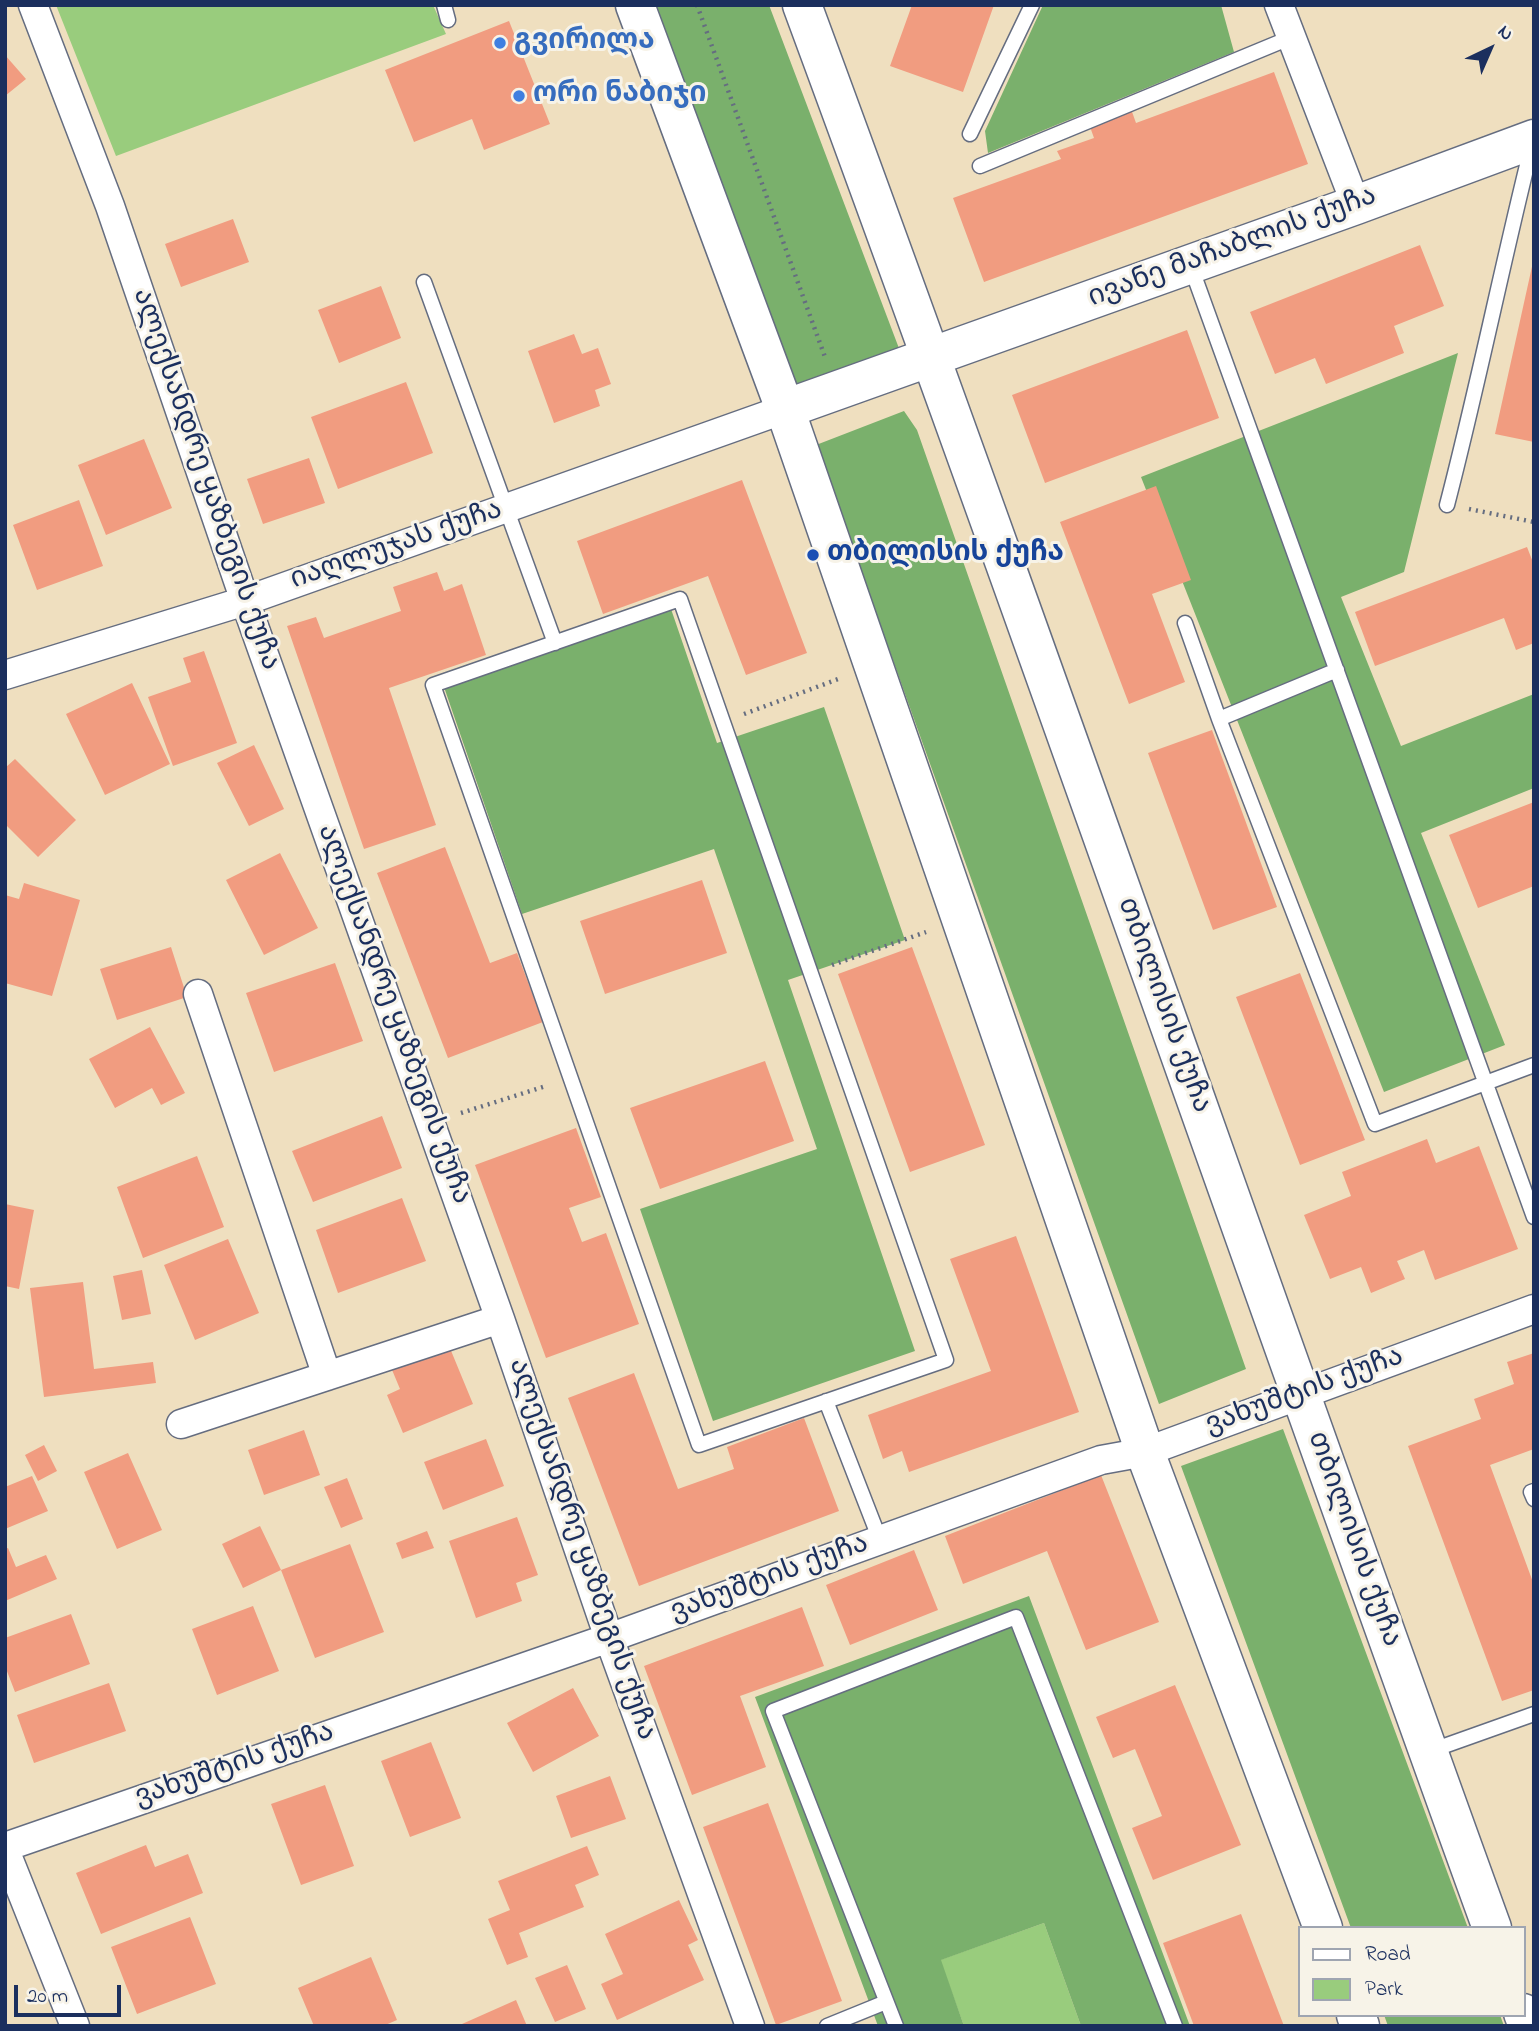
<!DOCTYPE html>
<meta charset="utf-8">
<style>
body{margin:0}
#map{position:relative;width:1539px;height:2031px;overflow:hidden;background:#efdfbf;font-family:"Indie Flower",sans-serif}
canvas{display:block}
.frame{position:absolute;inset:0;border:7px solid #1b2f5e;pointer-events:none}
.legend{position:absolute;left:1298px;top:1926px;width:228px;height:91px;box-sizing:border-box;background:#f7f3e8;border:2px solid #9fa5b1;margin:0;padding:9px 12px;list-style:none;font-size:21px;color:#1b2f5e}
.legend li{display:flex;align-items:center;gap:14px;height:35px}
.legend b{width:35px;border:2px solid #9fa5b1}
.north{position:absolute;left:1455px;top:14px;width:70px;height:70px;-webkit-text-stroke:5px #f7f3e8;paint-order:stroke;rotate:44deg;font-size:19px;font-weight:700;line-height:28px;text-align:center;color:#1b2f5e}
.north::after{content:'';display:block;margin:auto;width:24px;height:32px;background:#1b2f5e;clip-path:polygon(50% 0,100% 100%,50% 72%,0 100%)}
.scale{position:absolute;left:14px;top:1985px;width:107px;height:32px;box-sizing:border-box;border:4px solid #1b2f5e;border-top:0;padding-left:9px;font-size:21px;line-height:24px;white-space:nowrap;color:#1b2f5e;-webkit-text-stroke:5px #f7f3e8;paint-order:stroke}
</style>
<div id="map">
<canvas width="1539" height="2031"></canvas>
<div class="frame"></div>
<ul class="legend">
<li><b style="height:9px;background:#fff"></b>Road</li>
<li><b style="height:19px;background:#99cc7d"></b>Park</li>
</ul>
<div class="north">N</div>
<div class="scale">20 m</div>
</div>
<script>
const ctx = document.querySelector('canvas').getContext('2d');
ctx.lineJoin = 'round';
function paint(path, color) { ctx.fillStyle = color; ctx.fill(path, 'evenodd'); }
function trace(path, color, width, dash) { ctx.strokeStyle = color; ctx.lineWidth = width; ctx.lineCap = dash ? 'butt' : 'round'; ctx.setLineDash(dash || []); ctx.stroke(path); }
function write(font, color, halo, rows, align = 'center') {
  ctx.font = font + ' "Indie Flower","Noto Sans Georgian",sans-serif'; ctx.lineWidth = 6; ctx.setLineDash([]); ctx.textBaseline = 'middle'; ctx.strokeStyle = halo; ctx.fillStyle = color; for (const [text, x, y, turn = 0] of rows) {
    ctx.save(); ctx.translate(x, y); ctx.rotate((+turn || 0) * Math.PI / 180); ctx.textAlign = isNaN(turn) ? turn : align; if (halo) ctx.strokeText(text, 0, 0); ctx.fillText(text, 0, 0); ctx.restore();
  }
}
const green = new Path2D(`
 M56,5h377l13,29 -330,122z
 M1044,1923l37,103h-117l-24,-66z`);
const forest = new Path2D(`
 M653,5h116l131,346 -106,40z
 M1043,5h178l13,47 -246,101 -3,-22z
 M1458,353l-54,219 -63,25 60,149 133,-52v94l-113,45 84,212 -121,47 -243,-615z
 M904,411l13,19 329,939 -87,35 -343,-959z
 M671,609l46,134 107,-36 81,233 -117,40 127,371 -202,70 -73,-212 177,-60 -103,-300 -192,65 -78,-227z
 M1283,1429l185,499h-117l-170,-462z
 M1029,1596l161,430h-109l-37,-103 -103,37 23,66h-86l-123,-329z
 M1384,2015h116l4,11h-116z`);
const building = new Path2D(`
 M912,5h82l-31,87 -73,-26z
 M509,21l41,103 -66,26 -12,-31 -58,23 -29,-72z
 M5,55l21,24 -21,17z
 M1274,72l34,92 -324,118 -31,-84 108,-39 -4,-8 37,-13 -5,-14 42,-15 5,14z
 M233,219l16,43 -68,25 -16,-43z
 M1420,245l24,61 -50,20 10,27 -78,31 -11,-26 -40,16 -25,-62z
 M1533,262h1v180l-39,-8z
 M381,286l20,52 -62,25 -21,-53z
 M1187,330l32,88 -174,65 -33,-88z
 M574,334l8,20 16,-6 13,36 -16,6 5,16 -46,17 -26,-72z
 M406,382l27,71 -95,36 -27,-72z
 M144,439l28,69 -66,27 -28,-70z
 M309,458l16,45 -62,21 -16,-45z
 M742,480l65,173 -61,22 -38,-99 -105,38 -26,-73z
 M1156,486l35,94 -39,14 33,88 -56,22 -69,-182z
 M79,500l24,66 -66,24 -24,-65z
 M1527,547l7,18v78l-18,7 -12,-32 -129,48 -20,-54z
 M437,572l7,19 18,-7 24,71 -97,33 47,137 -72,24 -77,-223 29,-9 8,21 77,-27 -8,-24z
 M204,651l33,92 -64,23 -25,-69 43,-15 -8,-24z
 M132,683l38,81 -65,31 -39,-81z
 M1212,730l65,177 -64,23 -65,-177z
 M254,745l30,64 -35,17 -32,-63z
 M15,759l61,61 -38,37 -33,-33v-56z
 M1534,802v84l-56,22 -29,-73z
 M445,847l45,116 27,-10 26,69 -95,36 -71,-185z
 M280,853l38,75 -54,27 -38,-75z
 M702,880l25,73 -122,41 -25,-73z
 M24,883l56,17 -28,96 -47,-13v-88l14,4z
 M171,947l16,50 -70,23 -17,-51z
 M912,947l73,198 -75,27 -72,-198z
 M335,963l28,78 -89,31 -28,-79z
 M1300,973l65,167 -65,25 -64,-168z
 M150,1027l35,66 -24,12 -9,-17 -37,20 -26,-49z
 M765,1061l29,80 -134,48 -30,-81z
 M382,1116l20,52 -89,34 -21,-51z
 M576,1128l25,69 -32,11 13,34 24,-9 33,91 -93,34 -71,-193z
 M1427,1139l9,24 43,-17 39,103 -83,31 -11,-30 -27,11 8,18 -34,14 -10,-26 -31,12 -26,-64 47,-19 -9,-24z
 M197,1156l27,71 -81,31 -26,-71z
 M402,1198l24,63 -88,32 -22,-63z
 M5,1204l29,6 -15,79 -14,-3z
 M1016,1236l63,176 -170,60 -7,-21 -19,8 -15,-44 123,-44 -41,-112z
 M228,1239l31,74 -64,27 -31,-75z
 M142,1270l9,44 -29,6 -9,-44z
 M83,1282l11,87 59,-7 3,21 -112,14 -14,-109z
 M447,1341l26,63 -70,29 -16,-38 13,-6 -10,-24z
 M1534,1353v96l-44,16 44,120v105l-32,11 -94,-255 73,-27 -7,-20 40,-15 -7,-22z
 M634,1373l44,116 56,-20 -7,-22 77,-29 35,93 -200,75 -71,-188z
 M304,1430l16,45 -56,20 -16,-45z
 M486,1439l18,47 -61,24 -19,-48z
 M44,1445l13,26 -19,10 -13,-26z
 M128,1453l34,77 -45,19 -33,-77z
 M1101,1475l58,147 -73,28 -39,-99 -84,33 -18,-48z
 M32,1476l16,35 -43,18v-42z
 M347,1478l16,41 -22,9 -17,-41z
 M517,1517l21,58 -22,8 6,18 -46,17 -27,-77z
 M260,1526l21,44 69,-26 34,88 -69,26 -34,-88 -38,18 -21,-44z
 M427,1531l7,17 -32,11 -6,-16z
 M8,1548l8,19 30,-12 11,24 -52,22v-52z
 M914,1550l24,60 -88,35 -24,-60z
 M253,1606l26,65 -62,24 -25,-66z
 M802,1607l22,59 -84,30 26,71 -74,28 -48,-129z
 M71,1614l19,50 -75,28 -10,-26v-28z
 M109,1683l17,48 -92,32 -17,-48z
 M1175,1685l66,160 -88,35 -21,-52 30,-12 -27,-67 -22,9 -17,-41z
 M573,1688l26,48 -66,36 -26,-49z
 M431,1742l30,76 -51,19 -29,-76z
 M610,1776l16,43 -55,19 -15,-42z
 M325,1785l29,81 -53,19 -30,-81z
 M768,1803l74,198 -66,24 -73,-198z
 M146,1845l9,22 33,-13 15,39 -102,41 -25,-61z
 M587,1846l12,29 -24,10 9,22 -65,26 9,24 -21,8 -19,-46 22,-9 -12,-29z
 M679,1900l19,40 -10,5 16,35 -87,40 -16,-36 22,-10 -18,-40z
 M1241,1914l43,112h-90l-31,-83z
 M190,1917l26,67 -79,30 -26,-67z
 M371,1957l26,63 -14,6h-69l-16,-38z
 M567,1965l19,44 -31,13 -20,-44z
 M516,2000l11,26h-64l-1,-2z`);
const path = new Path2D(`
 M697,5l128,352
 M1469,509l65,13
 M744,714l97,-36
 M832,965l94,-33
 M461,1113l85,-27`);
const lane = new Path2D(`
 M444,5l4,15
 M970,134l62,-129
 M980,166l312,-129
 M1191,267l343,950
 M424,282l131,361
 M1447,505c31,-119 55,-240 85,-360
 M680,599l266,761 -247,85 -266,-760z
 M1185,623l34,96 156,405 159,-59
 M1219,719l118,-49
 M826,1401l54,139
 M1534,1491l-3,1 3,7
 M1430,1751l104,-37
 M827,2026l59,-24
 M896,2026l-123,-315 243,-94 159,409`);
const street = new Path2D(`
 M33,5l77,201 135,395 255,718 109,319 141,388
 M1279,5l77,200
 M5,675l240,-74 540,-192
 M198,994l129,382
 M181,1424l319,-105
 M5,1847l604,-209 492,-178 44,-8 389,-143
 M5,1850l70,176`);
const secondary = new Path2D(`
 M635,5l150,404 360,1043 178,476
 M802,5c236,639 458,1283 690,1923
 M785,409l571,-204 178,-66
 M1523,2013l5,13
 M1356,2015l4,11`);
const markers = [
 [500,43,7,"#3f7fe0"],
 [519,96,7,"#3f7fe0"],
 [813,555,7,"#1a4fb4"]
];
const shopNames = [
 ["გვირილა",514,43],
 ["ორი ნაბიჯი",533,96]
];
const streetNames = [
 ["ივანე მაჩაბლის ქუჩა",1233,249,-20],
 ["ალექსანდრე ყაზბეგის ქუჩა",204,480,71],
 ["იაღლუჯას ქუჩა",397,547,-19],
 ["თბილისის ქუჩა",1162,1006,70],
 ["ალექსანდრე ყაზბეგის ქუჩა",392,1015,70],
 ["ვახუშტის ქუჩა",1305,1393,-20],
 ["თბილისის ქუჩა",1352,1540,70],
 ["ალექსანდრე ყაზბეგის ქუჩა",580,1550,71],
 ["ვახუშტის ქუჩა",770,1580,-20],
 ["ვახუშტის ქუჩა",235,1767,-19]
];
const transitNames = [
 ["თბილისის ქუჩა",827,555]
];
paint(green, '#99cc7d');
paint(forest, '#7ab06c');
paint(building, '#f19c80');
trace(lane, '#656d80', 17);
trace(street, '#656d80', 31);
trace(secondary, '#656d80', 41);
trace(path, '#656d80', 4.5, [2, 5]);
trace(lane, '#fff', 14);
trace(street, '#fff', 28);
trace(secondary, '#fff', 38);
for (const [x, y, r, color] of markers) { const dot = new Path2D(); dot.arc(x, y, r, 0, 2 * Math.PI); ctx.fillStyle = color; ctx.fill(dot); trace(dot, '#f7f3e8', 2.5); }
write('bold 28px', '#366cbe', '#f7f3e8', shopNames, 'left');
write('28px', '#1b2f5e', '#f7f3e8', streetNames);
write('bold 28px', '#164399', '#f7f3e8', transitNames, 'left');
</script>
